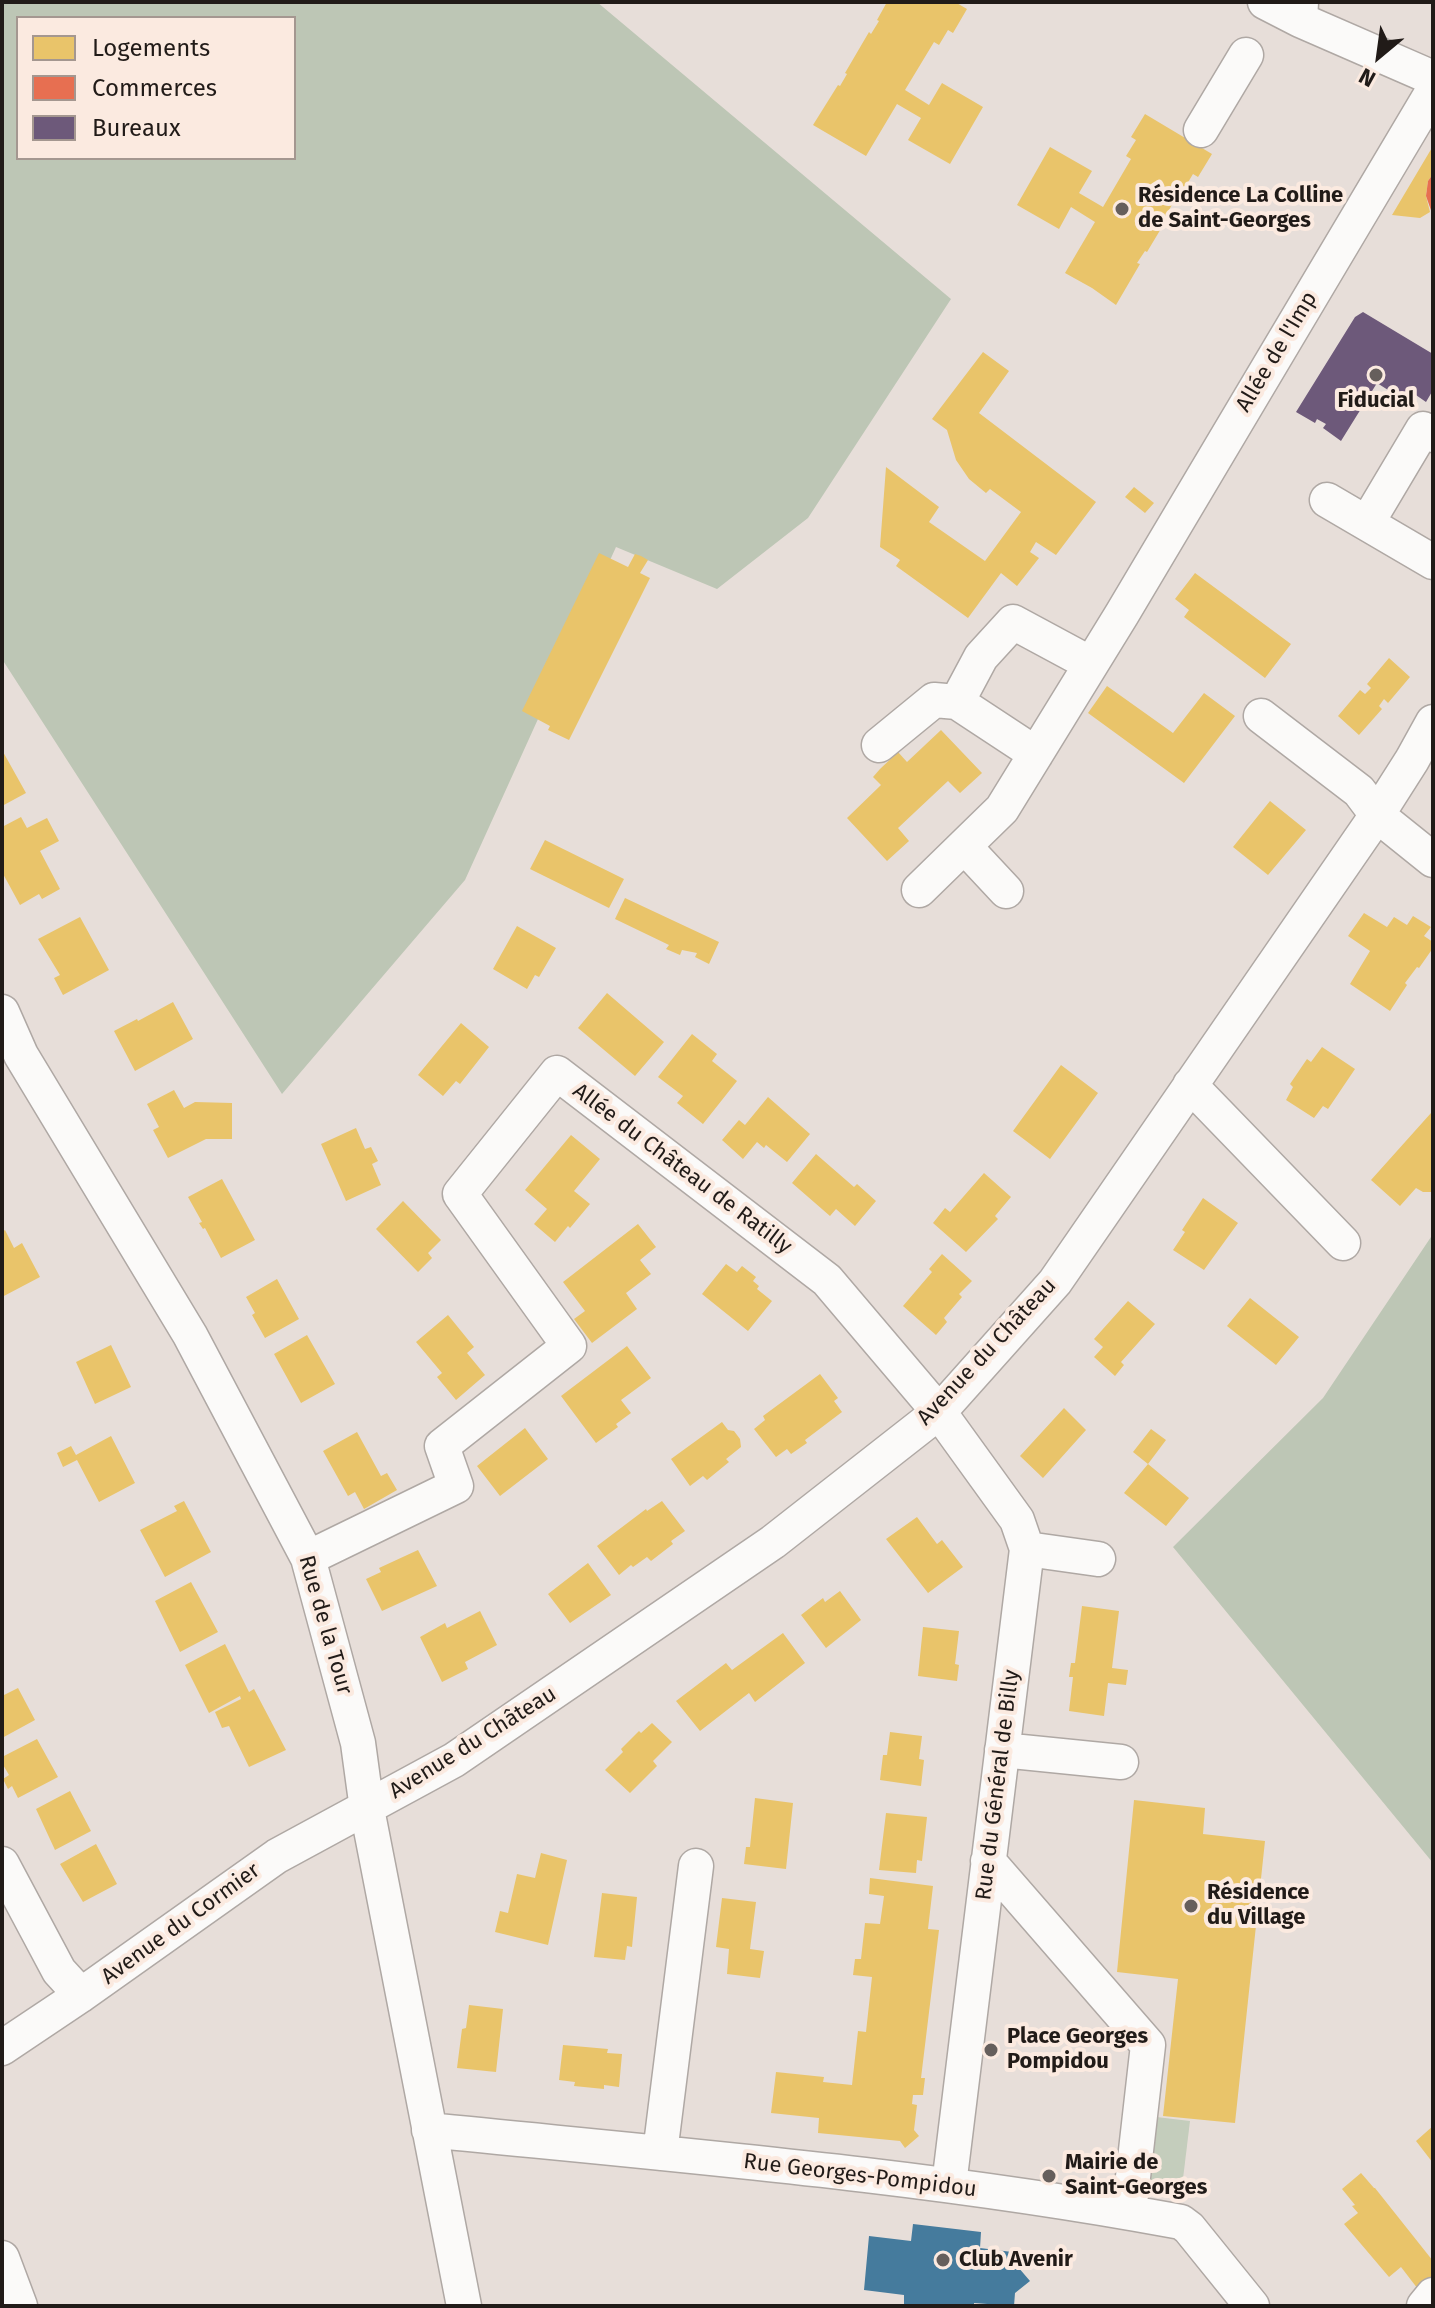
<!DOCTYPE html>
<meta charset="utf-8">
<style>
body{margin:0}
#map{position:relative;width:1435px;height:2308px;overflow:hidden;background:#e7ded9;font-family:"Fira Sans",sans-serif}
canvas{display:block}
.frame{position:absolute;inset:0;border:4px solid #211b18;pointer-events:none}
.legend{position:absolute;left:16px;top:16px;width:280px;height:144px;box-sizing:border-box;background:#fbeae0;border:2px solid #a49790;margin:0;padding:10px 14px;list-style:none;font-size:24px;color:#211b18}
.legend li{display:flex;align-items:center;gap:16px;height:40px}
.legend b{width:40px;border:2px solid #a49790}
.north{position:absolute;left:1339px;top:16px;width:80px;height:80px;-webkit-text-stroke:6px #fbeae0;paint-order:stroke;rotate:209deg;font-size:22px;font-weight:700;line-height:32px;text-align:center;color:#211b18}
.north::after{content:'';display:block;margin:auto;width:28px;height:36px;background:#211b18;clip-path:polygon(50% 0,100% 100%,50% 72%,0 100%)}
</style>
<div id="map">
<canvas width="1435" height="2308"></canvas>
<div class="frame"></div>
<ul class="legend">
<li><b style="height:22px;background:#e9c46a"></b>Logements</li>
<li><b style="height:22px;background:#e76f51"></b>Commerces</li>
<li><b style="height:22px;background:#6d597a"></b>Bureaux</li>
</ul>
<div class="north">N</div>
</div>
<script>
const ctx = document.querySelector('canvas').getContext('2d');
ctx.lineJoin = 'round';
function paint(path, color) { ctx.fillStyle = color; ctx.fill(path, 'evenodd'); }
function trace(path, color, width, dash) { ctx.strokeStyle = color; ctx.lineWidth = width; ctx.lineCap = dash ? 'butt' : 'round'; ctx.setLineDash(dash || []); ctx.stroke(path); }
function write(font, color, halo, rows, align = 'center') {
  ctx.font = font + ' "Fira Sans",sans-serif'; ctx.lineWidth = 8; ctx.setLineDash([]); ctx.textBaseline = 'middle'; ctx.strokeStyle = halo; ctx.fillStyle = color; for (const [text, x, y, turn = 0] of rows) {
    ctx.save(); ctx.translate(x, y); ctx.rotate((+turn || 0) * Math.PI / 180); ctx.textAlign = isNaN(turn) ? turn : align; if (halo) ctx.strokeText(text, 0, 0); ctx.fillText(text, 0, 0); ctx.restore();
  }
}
const green = new Path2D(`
 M1148,2116l42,5 -8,66 -42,-6z`);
const forest = new Path2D(`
 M2,2h595l354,297 -143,219 -91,71 -101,-42 -151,333 -183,214 -280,-435zM18,18h276v140h-276z
 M1433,1234v629l-260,-316 150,-149z`);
const homes = new Path2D(`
 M887,2h68l12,7 -14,24 -5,-3 -9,15 -5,-3 -29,48 24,15 13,-22 41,24 -33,57 -42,-24 13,-22 -24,-14 -31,52 -53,-31 25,-40 2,1 7,-12 -2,-1 24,-41 2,2 8,-13 -2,-1z
 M1145,114l67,40 -14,23 -5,-3 -15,25 -2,-1 -7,12 2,2 -24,40 -2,-1 -8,12 3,1 -24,41 -24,-17 -27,-15 30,-51 -24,-15 -12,22 -42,-24 33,-58 42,24 -13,22 24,14 28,-48 -5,-3 10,-16 -5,-3z
 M1433,146v28l-5,7 -2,15 4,16 -10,6 -28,-3z
 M983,352l26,19 -30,42 117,89 -40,53 -20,-13 -6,10 9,6 -22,28 -16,-13 -33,45 -72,-52 4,-6 -20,-13 6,-80 53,40 -10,15 56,39 36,-49 -31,-23 -4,4 -17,-14 -13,-19 -9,-30 -15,-11z
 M1134,487l20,16 -9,10 -20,-16z
 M599,553l29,14 7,-13 6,2 7,4 -8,13 10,5 -81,162 -21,-10 2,-4 -28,-15z
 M1195,573l96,71 -26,34 -81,-61 5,-7 -14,-11z
 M1389,658l21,19 -22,26 -4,-4 -5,7 3,3 -23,26 -21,-19 22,-26 5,4 6,-6 -4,-4z
 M1107,686l66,47 31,-40 31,23 -51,67 -96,-70z
 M941,730l41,43 -22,20 -12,-12 -50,47 11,13 -22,20 -40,-43 34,-33 -8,-8 7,-8 18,-17 9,10z
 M2,750l24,43 -24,13z
 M1270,801l36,29 -38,45 -35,-28z
 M21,817l6,11 20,-10 12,23 -19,10 20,38 -18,10 -3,-5 -19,11 -18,-33v-45z
 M545,840l79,39 -15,29 -79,-39z
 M625,898l94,44 -10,22 -14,-7 2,-4 -15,-3 -2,5 -14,-6 3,-4 -54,-26z
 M1364,913l23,14 7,-10 13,8 6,-9 18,11 -7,9 9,6v6l-14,20 -2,-1 -12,16 2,2 -17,26 -40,-27 20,-33 -22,-15z
 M80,917l29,53 -46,25 -9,-17 6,-3 -22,-36z
 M517,926l39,22 -17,29 -4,-2 -8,14 -34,-20z
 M607,993l57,49 -29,34 -57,-48z
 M173,1002l20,37 -58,32 -21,-40 23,-12 1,2z
 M461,1023l28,24 -29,37 -4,-3 -13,15 -25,-21z
 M692,1034l25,20 -5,7 25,20 -34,43 -26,-21 6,-7 -25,-19z
 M1322,1047l33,22 -27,40 -5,-3 -9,12 -28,-18 7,-13 -3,-3 17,-25 4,3z
 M1061,1065l37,28 -48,66 -37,-28z
 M174,1090l10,18 11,-6 37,1v36h-26l-38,19 -15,-28 6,-3 -12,-23z
 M768,1097l42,37 -23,28 -21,-17 -2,3 -7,-6 -14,17 -21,-19 17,-20 6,5z
 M1431,1113l2,2v77h-10l-7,-4 -16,18 -29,-26z
 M356,1128l9,21 6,-2 7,14 -6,3 9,21 -35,16 -25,-57z
 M571,1135l29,24 -26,32 16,13 -20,24 -2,-2 -13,16 -21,-18 13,-15 -22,-19z
 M816,1154l38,33 3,-3 19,17 -21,25 -19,-17 -6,7 -38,-33z
 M984,1173l27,24 -16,19 3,3 -32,33 -33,-29 12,-15 5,4z
 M222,1179l33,61 -34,18 -16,-30 -2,1 -4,-6 3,-1 -14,-25z
 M1203,1198l35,25 -34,47 -31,-20 12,-18 -3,-2z
 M403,1201l38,39 -13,13 4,5 -14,14 -42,-43z
 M638,1224l18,23 -16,13 11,14 -25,19 11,16 -45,34 -18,-24 11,-8 -22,-29z
 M5,1230l9,18 8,-5 18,34 -38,20v-65z
 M942,1254l30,27 -13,13 3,3 -18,21 3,4 -11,13 -33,-29 29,-34 -3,-3z
 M726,1264l11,8 5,-6 14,11 -3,4 6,5 -2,3 15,12 -24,30 -46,-37z
 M277,1279l22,40 -34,19 -13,-23 3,-2 -9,-16z
 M1250,1298l49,39 -23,28 -49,-39z
 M1128,1301l27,23 -34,38 3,3 -9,11 -21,-19 9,-10 -9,-8z
 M448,1315l26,32 -7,6 18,22 -29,25 -19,-23 5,-4 -26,-31z
 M307,1335l28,49 -34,19 -27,-49z
 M111,1345l20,42 -36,17 -19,-42z
 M627,1346l24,32 -30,22 10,13 -15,11 2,3 -22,16 -35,-47z
 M820,1374l18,24 -4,3 8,11 -37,28 2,3 -16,11 -4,-5 -11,8 -22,-28 11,-9 -2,-4z
 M1064,1408l22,22 -43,48 -23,-22z
 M722,1422l6,8 6,1 6,8 1,8 -15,12 3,3 -22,18 -4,-4 -13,10 -19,-27z
 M525,1428l23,31 -48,37 -23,-30z
 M1151,1429l15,11 -18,24 -15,-12z
 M357,1432l24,44 6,-3 10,17 -33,19 -9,-17 -7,4 -25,-45z
 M111,1436l24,47 -36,19 -22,-42 -14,7 -6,-14 14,-7 5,9z
 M1148,1464l41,34 -23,28 -42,-33z
 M184,1501l27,51 -46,25 -25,-47 37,-19 -3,-5z
 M662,1501l23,30 -14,10 2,3 -22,17 -4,-4 -14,10 -2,-2 -12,10 -22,-29 49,-37 1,2z
 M917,1517l20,27 5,-4 21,27 -35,26 -42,-54z
 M418,1550l19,36 -55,25 -16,-32 15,-7 -2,-4z
 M588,1563l23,32 -41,28 -22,-29z
 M191,1582l27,50 -38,20 -25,-51z
 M840,1591l21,29 -35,28 -25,-33 22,-17 2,4z
 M1082,1606l37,5 -7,57 16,2 -2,15 -18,-2 -4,33 -35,-5 4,-34h-4l2,-14h4z
 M480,1611l17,34 -32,17 3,7 -26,13 -22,-45 25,-14 2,5z
 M923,1627l36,4 -4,33 4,1 -2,16 -39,-5z
 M783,1633l22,30 -50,39 -6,-9 -49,38 -24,-30 50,-38 6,7z
 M225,1644l24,48 5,-3 32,61 -37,17 -20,-41 -7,2 -7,-16 26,-13 -1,-3 -31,17 -24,-48z
 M18,1688l17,32 -33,18v-42z
 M652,1723l20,19 -19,19 4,5 -27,27 -25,-23 18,-18 -2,-3 18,-18 2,2z
 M890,1732l32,4 -3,23 5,1 -3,26 -41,-6 3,-25h4z
 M37,1739l21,38 -40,21 -6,-12 -4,3 -5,-10 6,-4 -7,-12v-6z
 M70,1791l21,40 -36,19 -19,-41z
 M755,1798l38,5 -7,66 -42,-5 2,-17h4z
 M1134,1800l71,8 -2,26 62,7 -30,282 -72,-7 15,-137 -61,-7z
 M886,1813l41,4 -5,44 -5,-1 -1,13 -37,-3z
 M96,1844l21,40 -34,18 -23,-38z
 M541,1853l26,7 -19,85 -53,-13 5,-21 8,2 9,-39 18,4z
 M870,1878l63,8 -5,43 11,1 -18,148h4l-2,17h-10l-1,9 5,1 -3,25 5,6 -14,12 -5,-7 -82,-8 1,-15 -48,-5 5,-41 48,5 -1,5 29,3 6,-54 8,1 6,-55 -19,-2 2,-16h6l4,-36 15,1 4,-28 -15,-2z
 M602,1893l35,4 -5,50 -5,-1 -2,14 -31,-3z
 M722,1898l34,4 -6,47 14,2 -4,27 -33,-4 2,-25 -13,-2z
 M469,2005l34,4 -7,63 -39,-4 5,-39 4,-1z
 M563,2045l45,4 -1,4 15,1 -3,33 -15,-2v4l-30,-3 1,-4 -16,-2z
 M1433,2126v37l-17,-22z
 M1361,2173l13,15h1l58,73v19l-12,13 -20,-26 -12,10 -45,-53 14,-11 -6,-7 3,-1 -13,-16z`);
const shops = new Path2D(`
 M1433,174v42l-7,-20 2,-15z`);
const offices = new Path2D(`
 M1363,312l70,42 -2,11 2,1v24l-7,12 -13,-9 -6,9 -30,-19 -36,58 -18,-13 3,-4 -9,-5 -2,4 -19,-11 59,-95z`);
const public = new Path2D(`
 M913,2224l68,8 -1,16 40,5 -2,14 12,14 -15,12 -1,13 -40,-3v3h-70v-11l-40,-5 5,-54 42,5z`);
const minor = new Path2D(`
 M1265,2l35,18
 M1301,2l-1,18 133,58
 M1201,130l45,-75
 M1327,500l106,62
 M1367,523l56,-94 10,6
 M957,702l24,-45 32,-35 78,42
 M1261,716l98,75 18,24 56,45
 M879,745l55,-45 23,2 79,52
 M964,846l42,45
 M919,890l83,-81 120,-195 311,-523
 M2,1012l19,43 169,280 118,223 50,185 9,66 97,497
 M1190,1085l153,158
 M1027,1549l71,10
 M308,1558l148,-72 -14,-40 127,-100 -109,-152 97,-121 270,207 112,132 78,108 10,29 -78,636
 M1002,1750l119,12
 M988,1861l160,184 -19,167
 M2,1864l57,107 22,24
 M2,2048l79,-53 196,-139 177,-96 319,-218 166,-130 116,-130 322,-467 35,-55 21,-38
 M429,2130c247,25 497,45 741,90l11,2 8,6 63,78
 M660,2153l36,-287
 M2,2258l18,48
 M1424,2306l9,-11`);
const markers = [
 [1122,209,8,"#665f5c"],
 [1376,375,8,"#665f5c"],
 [1191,1906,8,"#665f5c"],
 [991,2050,8,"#665f5c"],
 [1049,2176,8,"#665f5c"],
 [943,2260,8,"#665f5c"]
];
const poiNames = [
 ["Résidence La Colline",1138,196],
 ["de Saint-Georges",1138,221],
 ["Fiducial",1376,401,"center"],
 ["Résidence",1207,1893],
 ["du Village",1207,1918],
 ["Place Georges",1007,2037],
 ["Pompidou",1007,2062],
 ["Mairie de",1065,2163],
 ["Saint-Georges",1065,2188],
 ["Club Avenir",959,2260]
];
const streetNames = [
 ["Allée de l'Imp",1277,352,-59],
 ["Allée du Château de Ratilly",682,1169,37],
 ["Avenue du Château",987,1352,-47],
 ["Rue de la Tour",325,1625,74],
 ["Avenue du Château",473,1743,-32],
 ["Rue du Général de Billy",998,1785,-83],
 ["Avenue du Cormier",181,1924,-36],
 ["Rue Georges-Pompidou",860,2176,7]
];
paint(green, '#c4cdbc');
paint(forest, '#bdc6b5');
paint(homes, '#e9c46a');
paint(shops, '#e76f51');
paint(offices, '#6d597a');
paint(public, '#457b9d');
trace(minor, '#afa8a4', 37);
trace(minor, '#fbfaf9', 34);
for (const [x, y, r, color] of markers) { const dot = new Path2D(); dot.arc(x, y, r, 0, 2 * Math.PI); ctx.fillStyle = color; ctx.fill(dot); trace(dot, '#fbeae0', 3); }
write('bold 22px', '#211b18', '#fbeae0', poiNames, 'left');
write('22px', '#211b18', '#fbeae0', streetNames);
</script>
